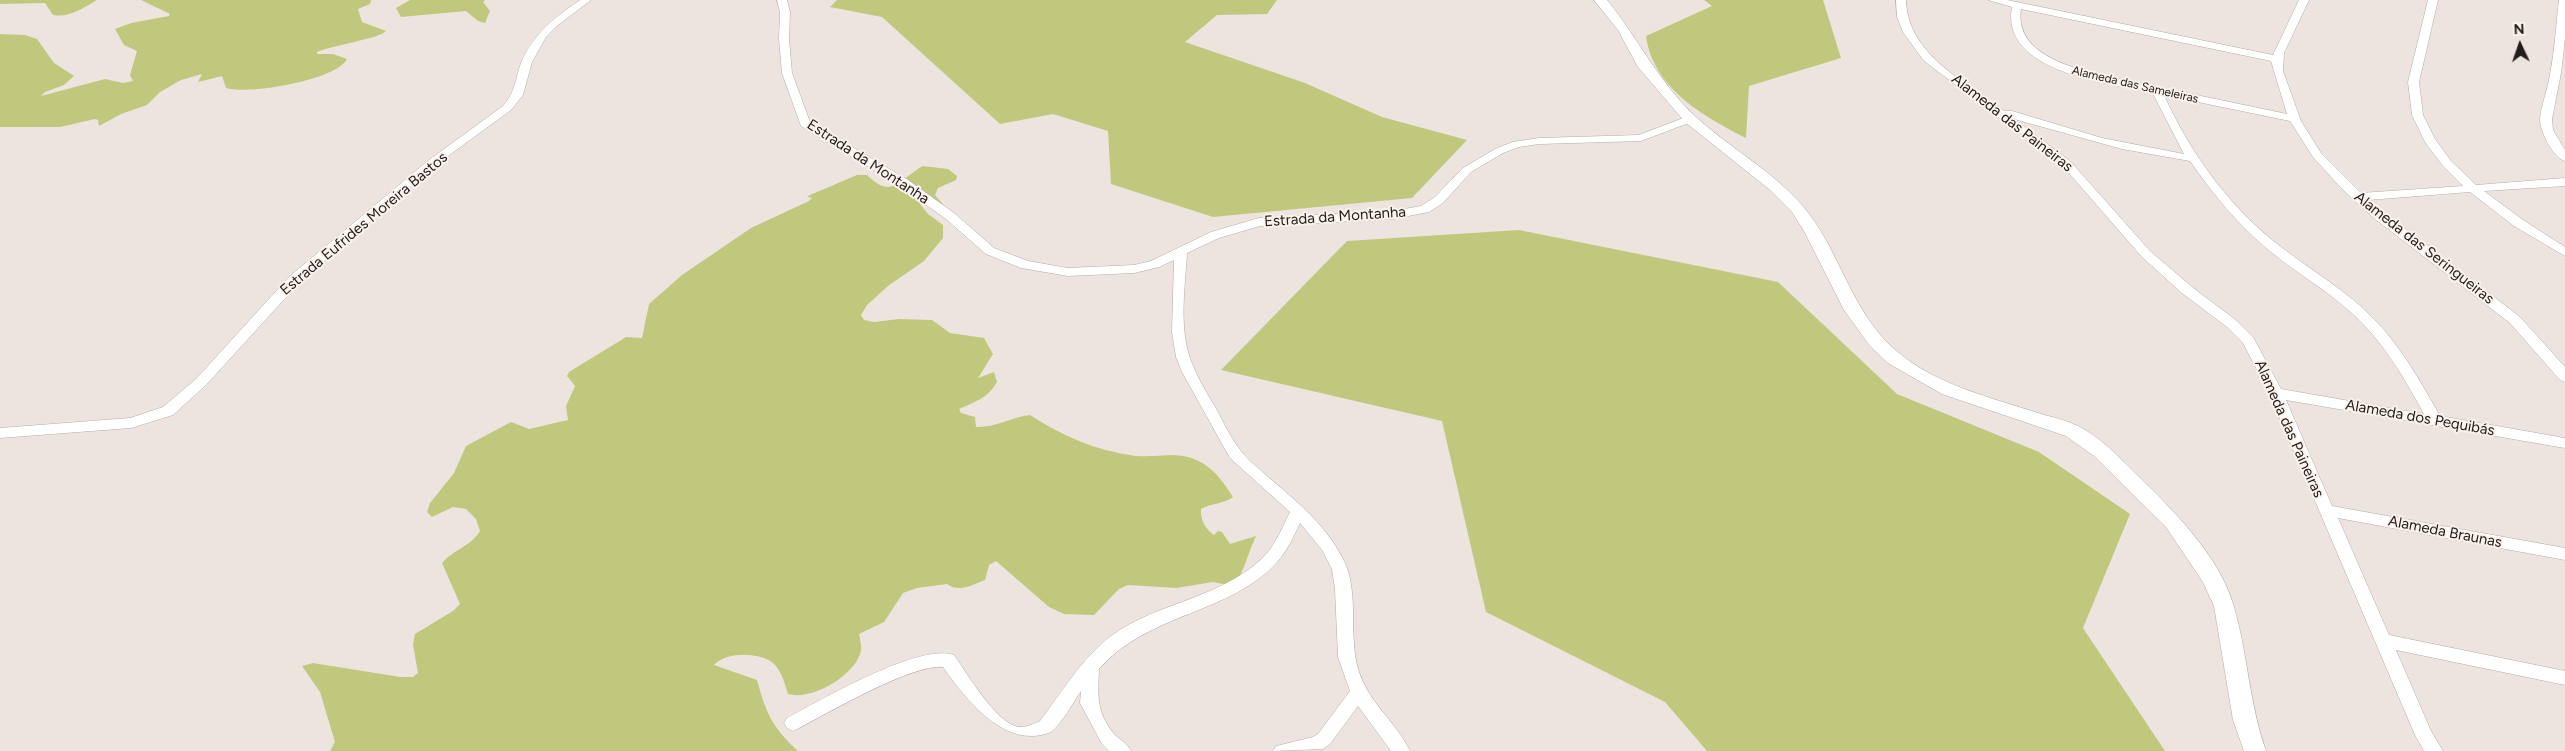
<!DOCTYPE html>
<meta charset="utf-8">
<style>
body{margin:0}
#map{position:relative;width:2565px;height:751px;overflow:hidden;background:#eee4df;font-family:Figtree,sans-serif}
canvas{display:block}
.north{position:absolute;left:2495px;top:20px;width:50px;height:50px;-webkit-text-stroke:4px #fbf1ec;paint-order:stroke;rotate:357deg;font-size:14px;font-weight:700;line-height:20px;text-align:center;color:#201d1b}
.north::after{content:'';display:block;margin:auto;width:18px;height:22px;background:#201d1b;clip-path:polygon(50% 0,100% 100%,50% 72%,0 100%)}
</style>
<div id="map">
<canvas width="2565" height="751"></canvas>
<div class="north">N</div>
</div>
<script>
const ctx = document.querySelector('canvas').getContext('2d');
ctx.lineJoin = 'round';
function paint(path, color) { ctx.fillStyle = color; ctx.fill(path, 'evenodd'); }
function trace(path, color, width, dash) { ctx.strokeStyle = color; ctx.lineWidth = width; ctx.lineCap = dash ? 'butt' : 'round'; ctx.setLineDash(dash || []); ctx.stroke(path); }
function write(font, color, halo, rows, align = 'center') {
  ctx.font = font + ' Figtree,sans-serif'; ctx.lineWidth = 4; ctx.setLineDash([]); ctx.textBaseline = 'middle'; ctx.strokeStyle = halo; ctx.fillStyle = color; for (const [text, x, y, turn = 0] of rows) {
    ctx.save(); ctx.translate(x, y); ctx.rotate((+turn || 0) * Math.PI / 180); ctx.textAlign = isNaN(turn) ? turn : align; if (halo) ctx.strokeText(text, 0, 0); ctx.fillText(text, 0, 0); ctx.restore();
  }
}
const green = new Path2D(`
 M0,0h97c-14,8 -28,18 -44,15l-8,-12 -45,1z
 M141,0h230l-1,4 -12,5 4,13 24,9c-7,8 -54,14 -69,21v2h16l14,5c-10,21 -99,36 -121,29l-4,-12 -24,6 4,-8 -21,6 -21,12 -13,13 -26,9 -22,12 -1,-6 -3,-1 -35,8h-60v-93l25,1 12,4 17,24 20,13 -10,9 -19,7 -4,4 64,-17 18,4 10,-2 -3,-6 7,-24 -13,-6 -9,-16 16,-6 38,-7 1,-2z
 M410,0h75l-2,2 7,9 -5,12 -7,-2 -12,-10 -65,6 -5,-9z
 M837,0h440l-10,14 -50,1 -32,27 120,41 77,34 85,23 -55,58 -199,19 -102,-33 -3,-53 -55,-17 -53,10 -118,-107 -52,-10z
 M1704,0h119l18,58 -92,28 -3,52c-43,-22 -93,-50 -100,-102l66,-30z
 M923,166l25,3 9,7 -1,4 -18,8 -3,7 29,34 -36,-23 -8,-2 8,10 15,11v13l-19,23 -36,25 -21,19 -6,10 3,5 10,2 25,-3 33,1 18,13 34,5 9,16 -15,24 16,-6 3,10c-9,16 -22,20 -38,27l2,4 14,4 1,10c19,1 35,-10 54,-12 34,22 65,35 106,41 12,1 25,-1 38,-1 29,1 45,19 59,42 -9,7 -22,6 -32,12 -1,10 4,20 13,26l4,-4 4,1 8,12 26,-8c-8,17 -12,36 -22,50l-21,-4 -37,6 -48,-3 -9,4 -25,26 -30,-1 -15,-7 -53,-46 -7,4 -4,15c-14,5 -25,13 -38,4l-30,4 -14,5 -19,29 -25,12c1,5 3,12 2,16 -4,25 -50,51 -73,44 -3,-9 -6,-22 -13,-29 -12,-13 -49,-14 -61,0l43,15c9,33 15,47 41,71h-468l5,-9 -15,-50 -18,-26 11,-3 87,14h13l5,-4 -5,-28 2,-11 38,-23 7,-7 -18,-41c11,-13 29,-17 38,-32l-4,-12 -10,-10 -13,-2 -21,10 -5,-5 3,-9 24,-30 12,-27 45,-24 18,7 39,-9 -2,-14 9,-20 -8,-10 2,-4 57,-35 16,1 7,-34 33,-29 69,-47 58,-27 3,-3 -5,-1 3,-2 47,-20h10c26,26 33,3 56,-9z
 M1519,230l259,52 119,112 142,58 91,62 -47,114 82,123h-458l-42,-49 -179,-90 -44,-191 -221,-51 126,-129z`);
const minor = new Path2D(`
 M580,0h11l-33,25 -12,12 -14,25 -9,33 -12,15 -74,54 -137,118 -94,103 -33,30 -42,13 -131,10v-10l130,-10 33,-11 33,-28 94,-103 139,-116 74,-54c13,-15 12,-26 18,-43 12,-29 34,-46 59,-63z
 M777,0h10l3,12 -1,27 3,34 18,49 98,58 46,33 40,35 34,13 40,7 66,-3 17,-4 60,-29 48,-14 134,-7 28,-5 14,-9 28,-29 32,-19 18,-7 26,-4 100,-3 47,-18h8v4l-53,20 -102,3 -20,3 -16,6 -32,19 -28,31 -14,9 -36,7 -133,7 -41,12 -32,15c-2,35 -8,72 3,105 7,20 18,37 28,54 9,18 18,36 33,50 33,30 70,55 91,95 19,34 5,78 17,115 10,31 37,50 51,79h-19l-33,-45 -28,38 -7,5 -50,2 3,-5 37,-9 5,-3 32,-43 -12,-34 -3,-68 -3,-20 -10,-19 -22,-27c-6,13 -13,28 -23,39 -46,52 -128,50 -178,107 -1,26 -3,43 15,65 6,6 13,9 17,17h-22l-7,-7 -22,-41 1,-12c-9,13 -18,31 -30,41 -46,19 -86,-34 -108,-65 -31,-3 -113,45 -144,61l-6,3 -6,-3 -3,-5 3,-5c35,-18 131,-75 167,-63 13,18 41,67 64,72 8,1 15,-3 22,-6 22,-29 42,-63 71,-85 47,-35 117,-38 157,-84 9,-11 15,-26 22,-40l-60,-54 -48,-86 -6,-15 -4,-25 2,-72 -15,7 -25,6 -66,3 -47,-8 -35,-14 -40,-35 -46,-33 -99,-60 -19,-53 -3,-34 1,-27z
 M1896,0h10c1,54 60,82 98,111h8l90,27 82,16 -32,-62c-45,-9 -152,-20 -140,-85l-24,-7h19l266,55 26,-55h10l-25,53 -1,18 18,50 20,32 40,40 102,-7 -20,-20 -18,-24 -13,-27 -4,-33 20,-82h10l-19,82 4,33 12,24 16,22 25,24 89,-7v8l-81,5 39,29 42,27v9l-51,-30 -44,-34 -102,8 152,117 45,50v15l-5,-2 -50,-57 -135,-104 -33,-30 -29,-32 -23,-36 -126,-26c26,58 66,113 117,152 31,24 66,44 93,72 27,28 47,63 66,97l125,22v10l-279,-48 46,106 233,42v12l-227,-42 51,117 176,36v14l-169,-35 35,81 12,20h-19l-9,-16 -146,-342 -26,-50 -16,-16 -45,-34 -40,-36 -80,-92 -138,-104 -21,-29 -6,-15zM2021,9l250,52 16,53 -200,-42c-31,-10 -72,-24 -66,-63zM2014,119l108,30 68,12c23,33 49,65 81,91 31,25 66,44 93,73 25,26 43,58 60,89l-143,-25 -28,-52 -16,-16 -45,-34 -42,-36 -80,-90z
 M2559,0h6v38l-4,35 -9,46 1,11 12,20v11c-11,-2 -25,-30 -25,-41 1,-15 8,-31 10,-46 5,-24 6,-50 9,-74z`);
const tertiary = new Path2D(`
 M1594,0h13c31,38 52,83 89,117 34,31 75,53 105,87 40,45 49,110 98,149 38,32 93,45 139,60 13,4 28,7 40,13 22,11 40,30 57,47 37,36 85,83 99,134 14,48 15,96 32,144h-22l-11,-31 -19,-114 -11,-24 -37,-55 -72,-71 -28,-20 -124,-42 -54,-31 -18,-17 -26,-36 -40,-79 -12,-19 -23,-23 -84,-67 -47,-55 -20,-37z`);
const farStreetnames = [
 ["Alameda das Sameleiras",2135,85,13]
];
const streetNames = [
 ["Alameda das Paineiras",2012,123,38],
 ["Estrada da Montanha",868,162,33],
 ["Estrada da Montanha",1335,217,-4],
 ["Estrada Eufrides Moreira Bastos",364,224,-40],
 ["Alameda das Seringueiras",2424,248,38],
 ["Alameda dos Pequibás",2420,418,10],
 ["Alameda das Paineiras",2289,429,66],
 ["Alameda Braunas",2445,532,11]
];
paint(green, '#c0c87e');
trace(minor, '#b4aba6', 1);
trace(tertiary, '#b4aba6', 1);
paint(minor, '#fff');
paint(tertiary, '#fff');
write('12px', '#201d1b', '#fbf1ec', farStreetnames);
write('15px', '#201d1b', '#fbf1ec', streetNames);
</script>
